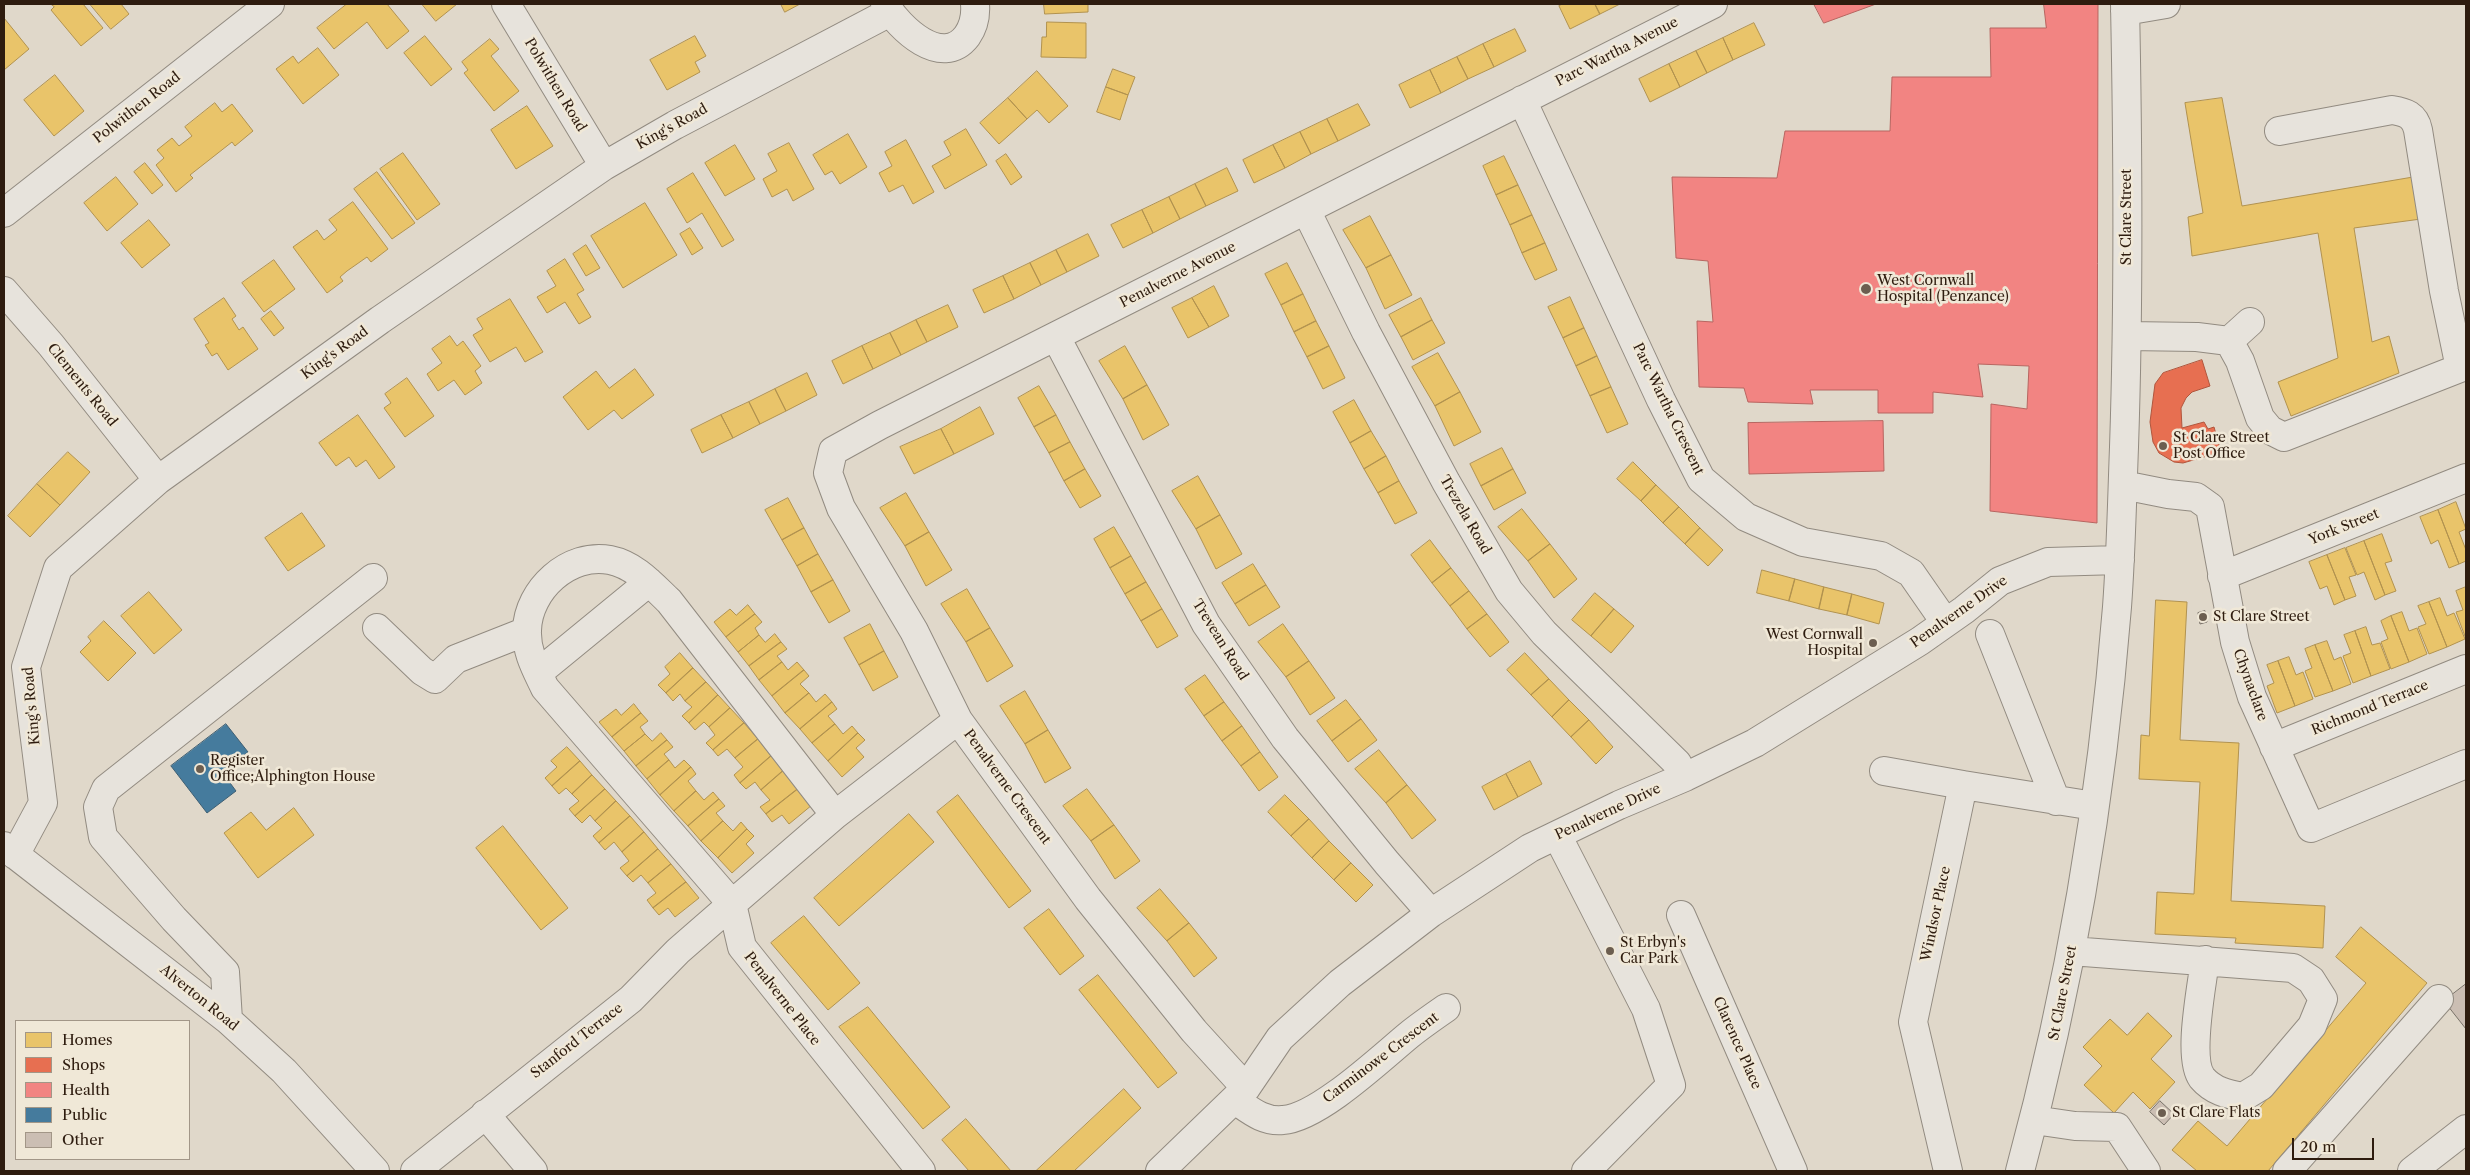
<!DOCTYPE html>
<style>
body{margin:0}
#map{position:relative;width:2470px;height:1175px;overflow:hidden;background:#e0d8ca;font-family:"Libre Caslon Text",serif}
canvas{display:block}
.frame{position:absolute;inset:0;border:5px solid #2e1c0f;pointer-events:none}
.legend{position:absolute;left:15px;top:1020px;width:175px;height:140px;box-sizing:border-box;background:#f0e8d7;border:1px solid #a29687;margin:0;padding:6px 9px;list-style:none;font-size:15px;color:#2e1c0f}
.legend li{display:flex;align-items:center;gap:10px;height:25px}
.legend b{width:25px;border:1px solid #a29687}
.scale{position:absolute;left:2292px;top:1138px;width:82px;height:22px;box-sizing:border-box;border:2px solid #2e1c0f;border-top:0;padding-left:6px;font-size:15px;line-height:18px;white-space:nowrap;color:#2e1c0f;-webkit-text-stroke:4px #f0e8d7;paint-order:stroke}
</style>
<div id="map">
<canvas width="2470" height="1175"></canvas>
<div class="frame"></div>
<ul class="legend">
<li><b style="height:14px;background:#e9c46a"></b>Homes</li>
<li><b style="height:14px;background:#e76f51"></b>Shops</li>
<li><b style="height:14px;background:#f28482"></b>Health</li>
<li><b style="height:14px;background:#457b9d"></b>Public</li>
<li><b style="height:14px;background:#cbbeb3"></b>Other</li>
</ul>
<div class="scale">20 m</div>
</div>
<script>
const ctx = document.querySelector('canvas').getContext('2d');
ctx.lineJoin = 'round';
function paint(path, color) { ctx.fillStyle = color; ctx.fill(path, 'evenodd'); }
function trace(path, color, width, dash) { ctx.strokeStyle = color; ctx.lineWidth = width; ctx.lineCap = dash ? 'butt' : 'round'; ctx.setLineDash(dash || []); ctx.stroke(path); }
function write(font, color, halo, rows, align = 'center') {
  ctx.font = font + ' "Libre Caslon Text",serif'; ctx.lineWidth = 5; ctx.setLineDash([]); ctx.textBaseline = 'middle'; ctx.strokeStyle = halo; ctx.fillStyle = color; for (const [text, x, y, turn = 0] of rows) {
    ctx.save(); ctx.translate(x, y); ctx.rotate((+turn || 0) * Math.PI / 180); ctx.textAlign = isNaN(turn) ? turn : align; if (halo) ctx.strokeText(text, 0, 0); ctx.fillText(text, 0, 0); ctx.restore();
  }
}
const homes = new Path2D(`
 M51,4h32l20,24 -22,18 -30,-36 3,-3z
 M90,4h31l8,10 -18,15z
 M347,4h40l22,27 -22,18 -20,-27 -33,27 -17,-21z
 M422,4h35l-21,17z
 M781,4h19l-15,8z
 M1044,4h44v8l-43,2z
 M1563,4h32l5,10 -30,15 -11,-23z
 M1595,4h25l-20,10z
 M4,18l25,31 -25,21z
 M1047,22l39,1v35l-45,-1 1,-20h4z
 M1754,23l11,22 -32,15 -10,-22z
 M1515,29l11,22 -32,16 -11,-23z
 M425,36l27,33 -21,17 -27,-33z
 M695,36l11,20 -11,6 5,10 -33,18 -17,-30z
 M1723,38l10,22 -26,13 -11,-22z
 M490,39l9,10 -8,7 28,35 -25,20 -30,-38 4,-3 -6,-8z
 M1483,44l11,23 -26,12 -11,-22z
 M318,48l21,27 -36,29 -27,-35 17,-13 5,7z
 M1696,51l11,22 -27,14 -11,-23z
 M1457,57l11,22 -27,14 -11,-23z
 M1669,64l11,23 -30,15 -11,-23z
 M1113,69l22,8 -7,18 -22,-8z
 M1430,70l11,23 -31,15 -11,-23z
 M1037,71l31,35 -19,17 -12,-13 -10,9 -19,-21z
 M55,75l29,36 -30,25 -30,-36z
 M1106,87l22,8 -8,25 -23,-8z
 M1008,98l19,21 -28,25 -19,-21z
 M2222,98l20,108 171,-29 8,42 -67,9 18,114 17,-6 10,37 -108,43 -13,-34 60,-24 -20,-125 -126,23 -4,-39 15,-4 -18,-110z
 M215,103l7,9 10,-8 21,27 -18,15 -3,-4 -42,33 3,3 -17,14 -20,-27 8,-7 -7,-8 15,-12 7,8 13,-10 -7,-9z
 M1358,104l12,21 -32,16 -11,-22z
 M527,106l26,40 -37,23 -25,-39z
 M1327,119l11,22 -27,13 -11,-22z
 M966,129l21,36 -42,24 -13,-23 19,-11 -7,-13z
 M1300,132l11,22 -26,14 -12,-23z
 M848,134l19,33 -27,17 -8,-13 -7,4 -12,-20z
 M906,140l28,52 -21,12 -10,-19 -14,7 -10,-19 13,-7 -7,-14z
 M789,143l25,46 -21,12 -6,-12 -15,8 -9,-18 14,-8 -9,-17z
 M735,145l20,34 -30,17 -20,-33z
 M1273,145l12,23 -31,15 -11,-23z
 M403,153l37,51 -23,16 -37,-51z
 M1006,154l16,23 -11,8 -15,-24z
 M1504,156l14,29 -22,10 -13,-29z
 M145,163l18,22 -11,9 -18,-22z
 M1227,168l11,23 -32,15 -11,-22z
 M377,172l38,51 -23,16 -38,-50z
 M693,173l41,67 -12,7 -20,-34 -15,10 -20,-34z
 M116,177l22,27 -31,27 -23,-28z
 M1195,184l11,22 -26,13 -11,-22z
 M1518,185l14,30 -22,10 -14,-30z
 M1169,197l11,22 -27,14 -11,-23z
 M353,202l35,47 -17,13 -4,-5 -20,14 -7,6 3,4 -16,12 -34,-46 24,-17 7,10 13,-10 -8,-10z
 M645,203l32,52 -54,33 -32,-52z
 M1142,210l11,23 -30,15 -12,-23z
 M1532,215l13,28 -23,10 -12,-28z
 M1370,216l21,39 -25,13 -23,-38z
 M149,220l21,25 -28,23 -21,-25z
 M690,228l13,20 -11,7 -12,-21z
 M1088,234l11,22 -32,16 -11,-22z
 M1545,243l12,27 -22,10 -13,-27z
 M586,245l14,23 -14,8 -13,-22z
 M1056,250l11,22 -26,13 -11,-22z
 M1391,255l21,40 -27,14 -19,-41z
 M565,259l19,31 -7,4 14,23 -12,7 -14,-22 -18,11 -10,-16 19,-11 -9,-15z
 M274,260l21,29 -31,23 -22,-29z
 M1030,263l11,22 -27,14 -11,-23z
 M1287,263l16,31 -22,11 -16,-31z
 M1003,276l11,23 -30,14 -11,-23z
 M1214,286l15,30 -20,11 -17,-29z
 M1303,294l13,27 -22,11 -13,-27z
 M1570,297l14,31 -21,10 -15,-31z
 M224,298l12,18 -4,3 7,11 4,-3 15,22 -30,21 -11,-17 -5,3 -7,-11 4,-2 -15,-24z
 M1192,298l17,29 -21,11 -16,-30z
 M1421,298l11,22 -31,17 -12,-22z
 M510,299l33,53 -18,10 -9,-15 -26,15 -17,-27 10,-6 -6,-10z
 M948,305l10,22 -31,15 -11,-22z
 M271,311l13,17 -10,8 -13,-17z
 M916,320l11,22 -26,13 -11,-22z
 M1432,320l13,23 -32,17 -12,-23z
 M1316,321l13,25 -22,11 -13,-25z
 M1584,328l13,28 -21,10 -13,-28z
 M890,333l11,22 -28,14 -11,-23z
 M450,336l7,10 6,-5 18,25 -6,5 7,12 -17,12 -11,-15 -16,11 -11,-17 15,-11 -10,-14z
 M862,346l11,23 -30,15 -11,-23z
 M1125,346l22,39 -24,14 -24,-38z
 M1329,346l16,32 -22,11 -16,-32z
 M1438,353l22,39 -25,14 -23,-39z
 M1597,356l14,31 -21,9 -14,-30z
 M635,369l19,26 -32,24 -8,-9 -26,20 -25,-33 33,-26 13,17z
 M807,373l10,22 -31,16 -11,-22z
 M407,378l27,38 -29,21 -21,-29 7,-5 -6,-9z
 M1147,385l22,40 -26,15 -20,-41z
 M1039,386l17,29 -22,12 -16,-29z
 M1611,387l17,37 -21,9 -17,-37z
 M775,389l11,22 -26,13 -11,-22z
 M1460,392l21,40 -27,14 -19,-40z
 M1354,400l17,31 -21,12 -17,-31z
 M749,402l11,22 -27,14 -12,-23z
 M980,407l14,27 -40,20 -13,-25z
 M358,415l37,52 -16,12 -13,-19 -10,7 -7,-10 -13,9 -17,-23z
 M721,415l12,23 -31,15 -11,-23z
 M1056,415l14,27 -21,11 -15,-26z
 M941,429l13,25 -40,20 -14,-27z
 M1371,431l15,25 -22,13 -14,-26z
 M1070,442l15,27 -21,12 -15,-28z
 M1502,448l11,21 -32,17 -11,-22z
 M68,452l22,20 -30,33 -23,-21z
 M1386,456l13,25 -21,12 -14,-24z
 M1633,462l23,23 -15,16 -24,-22z
 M1085,469l16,27 -21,12 -16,-27z
 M1513,469l13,24 -32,17 -13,-24z
 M1198,476l22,39 -24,14 -24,-38z
 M1399,481l18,32 -22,11 -17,-31z
 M37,484l23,21 -30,32 -22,-21z
 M1656,485l23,22 -16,16 -22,-22z
 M906,493l23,39 -24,14 -25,-38z
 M788,498l16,30 -22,12 -17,-30z
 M2456,502l10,27 -7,3 7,18v11l-7,3 -21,-54z
 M1679,507l21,21 -15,16 -22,-21z
 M1522,509l28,35 -22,17 -30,-34z
 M2438,510l21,54 -10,4 -11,-28 -7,4 -11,-27z
 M302,513l23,33 -37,25 -23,-33z
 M1220,515l22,39 -26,15 -20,-40z
 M1114,527l17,29 -21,12 -16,-29z
 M804,528l14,26 -21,12 -15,-26z
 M1700,528l23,22 -15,16 -23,-22z
 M929,532l23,38 -26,16 -21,-40z
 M2382,534l10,27 -7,2 11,28 -11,4 -21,-54z
 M1430,540l21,28 -19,15 -21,-28z
 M2364,541l21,54 -10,5 -11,-28 -7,3 -11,-27z
 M1550,544l27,35 -23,19 -26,-37z
 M2345,548l11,27 -7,2 7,19 -11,4 -18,-45z
 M818,554l15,26 -22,12 -14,-26z
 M2327,555l18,45 -11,5 -7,-19 -7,3 -11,-27z
 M1131,556l15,26 -21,12 -15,-26z
 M1253,564l13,21 -31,19 -13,-21z
 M1451,568l18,23 -19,15 -18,-23z
 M1762,570l33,9 -6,22 -32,-8z
 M1795,579l29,8 -5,22 -30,-8z
 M833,580l17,31 -21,12 -18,-31z
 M1146,582l16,27 -21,12 -16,-27z
 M1266,585l14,22 -31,19 -14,-22z
 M1824,587l28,7 -5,21 -28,-6z
 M2466,587v52l-10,-27 7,-2 -7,-19z
 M967,589l23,39 -24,14 -25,-38z
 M1469,591l18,23 -20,15 -17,-23z
 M149,592l33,38 -28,24 -33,-38z
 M1595,593l19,16 -23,27 -19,-16z
 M1852,594l32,9 -5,21 -32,-9z
 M2440,598l7,18 7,-3 11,26 -18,8 -18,-45z
 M2156,600l31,2 -7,138 59,3 -8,158 94,5 -2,42 -88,-5 1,-5 -81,-4 2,-42 37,2 6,-112 -61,-3 2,-44 8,1z
 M2429,602l18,45 -18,7 -11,-27 8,-3 -8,-18z
 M748,605l7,9 -29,23 -12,-15 16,-13 6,6z
 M1162,609l16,27 -21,12 -16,-27z
 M1614,609l20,17 -23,27 -20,-17z
 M2402,612l7,19 8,-3 10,26 -18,8 -18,-46z
 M755,614l7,8 -7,6 4,7 -21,17 -12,-15z
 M1487,614l22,28 -19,15 -23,-28z
 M2391,616l18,46 -18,7 -10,-27 7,-3 -7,-18z
 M104,621l32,32 -28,28 -28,-29 11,-11 -3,-4z
 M870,624l14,27 -25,14 -15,-27z
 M1283,624l26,37 -23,16 -28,-35z
 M2366,627l6,18 8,-2 10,26 -19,7 -16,-45z
 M990,628l23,38 -26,16 -21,-40z
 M2355,631l16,45 -18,7 -10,-27 8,-3 -7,-18z
 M775,634l6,8 -32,24 -11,-14 21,-17 6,7z
 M2327,641l7,19 7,-3 10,27 -18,7 -18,-46z
 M781,642l6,7 -10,7 5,6 -23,18 -10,-14z
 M2315,645l18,46 -18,6 -10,-26 7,-3 -7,-19z
 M884,651l14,26 -25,14 -14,-26z
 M680,653l13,15 -27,25 -8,-8 12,-11 -5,-7z
 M1525,653l24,26 -18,16 -24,-25z
 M2289,657l7,18 7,-3 10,27 -18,7 -17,-45z
 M1309,661l26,37 -25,17 -24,-38z
 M2278,661l17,45 -18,7 -10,-27 7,-3 -7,-18z
 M782,662l6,8 9,-8 7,8 -32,26 -13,-16z
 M693,668l13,14 -21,19 -5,-7 -7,7 -7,-8z
 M804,670l5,6 -9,8 9,9 -24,20 -13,-17z
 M1205,675l19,27 -20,14 -19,-27z
 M1549,679l20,21 -17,17 -21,-22z
 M706,682l12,13 -29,28 -7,-7 10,-9 -7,-6z
 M1025,691l23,39 -23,14 -25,-38z
 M809,693l7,9 9,-8 7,8 -32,27 -15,-16z
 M718,695l12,13 -21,19 -5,-5 -9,8 -6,-7z
 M1346,700l15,19 -29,22 -15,-20z
 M1569,700l20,20 -18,17 -19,-20z
 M832,702l5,7 -9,7 7,8 -23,19 -12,-14z
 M1224,702l18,24 -20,15 -18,-25z
 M634,704l7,9 -29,24 -13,-15 17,-13 5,6z
 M730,708l14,15 -31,27 -7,-7 9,-8 -6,-8z
 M641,713l7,8 -8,6 5,7 -21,17 -12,-14z
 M1361,719l16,21 -29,22 -16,-21z
 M1589,720l24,27 -17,17 -25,-27z
 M744,723l14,16 -23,19 -8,-9 -9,7 -5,-6z
 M835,724l8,10 9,-8 6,7 -30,28 -16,-18z
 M1242,726l18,26 -19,14 -19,-25z
 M1048,730l23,38 -26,15 -20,-39z
 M661,733l6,7 -31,26 -12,-15 21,-17 7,7z
 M858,733l7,7 -9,8 8,9 -22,20 -14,-16z
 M758,739l13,17 -31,27 -6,-8 9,-8 -8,-9z
 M667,740l6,7 -9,7 5,6 -22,19 -11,-13z
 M567,747l13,14 -28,25 -7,-8 12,-11 -6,-6z
 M1379,750l28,35 -21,18 -31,-34z
 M1260,752l18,25 -19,14 -18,-25z
 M771,756l13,14 -23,20 -6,-8 -9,7 -6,-6z
 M669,760l6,8 9,-8 7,7 -31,28 -13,-16z
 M580,761l12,14 -20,19 -6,-6 -7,6 -7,-8z
 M1530,761l12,23 -24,13 -12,-23z
 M691,767l5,7 -8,7 8,10 -22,20 -14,-16z
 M784,770l15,18 -33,26 -6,-7 10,-7 -9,-10z
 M1506,774l12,23 -24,13 -12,-23z
 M592,775l13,14 -30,27 -6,-7 10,-8 -7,-7z
 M1407,785l29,35 -24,19 -26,-36z
 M799,788l13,17 -23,19 -7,-9 -10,7 -6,-8z
 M605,789l11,12 -21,20 -5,-6 -8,8 -7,-7z
 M1087,789l27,36 -23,16 -28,-35z
 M696,791l8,9 9,-8 6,7 -31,27 -14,-15z
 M958,795l73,96 -22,17 -72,-96z
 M1285,795l24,24 -18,17 -23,-24z
 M719,799l6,7 -9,7 7,8 -22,20 -13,-15z
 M616,801l14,15 -31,27 -6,-7 9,-8 -7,-7z
 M294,808l20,27 -56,43 -34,-45 27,-21 15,18z
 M909,814l25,28 -95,84 -25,-28z
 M630,816l14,16 -22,20 -8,-10 -9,8 -6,-7z
 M1309,819l20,22 -17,17 -21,-22z
 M723,821l10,10 8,-9 6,7 -29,29 -17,-17z
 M1114,825l26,36 -25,18 -24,-38z
 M503,826l65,82 -27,22 -65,-82z
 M747,829l7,7 -8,8 8,9 -22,20 -14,-15z
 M644,832l14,17 -31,27 -7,-8 9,-7 -7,-9z
 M1329,841l22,22 -17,17 -22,-22z
 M658,849l13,15 -23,19 -7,-8 -8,7 -6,-6z
 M1351,863l22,22 -17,17 -22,-22z
 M671,864l15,18 -33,26 -6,-8 9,-7 -8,-10z
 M686,882l13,16 -24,19 -7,-9 -9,7 -6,-7z
 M1160,889l29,34 -22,18 -30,-33z
 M1049,909l35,47 -24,19 -36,-47z
 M804,916l56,67 -32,27 -57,-67z
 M1189,923l28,35 -23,19 -27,-36z
 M2361,927l66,56 -159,188h-71l-25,-21 26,-29 29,25 139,-163 -30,-26z
 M1098,975l79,98 -19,15 -79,-98z
 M868,1007l82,100 -27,22 -84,-102z
 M2148,1013l24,23 -21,23 24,23 -25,27 -17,-17 -19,21 -30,-28 18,-19 -19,-19 27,-28 17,16z
 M1124,1089l17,19 -67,63h-38z
 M966,1119l45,52h-42l-27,-31z`);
const shops = new Path2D(`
 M2202,360l8,26 -18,6 -6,6 -5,10 1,20 22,-6 4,7 6,-2 7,25 -38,11 -9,-1 -15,-9 -6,-11 -3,-20 5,-38 8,-11z`);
const health = new Path2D(`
 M1814,4h62l-52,19z
 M2044,4h54l-1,519 -107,-12 1,-107 36,5 2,-43 -51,-2 5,33 -50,-5v21h-55v-23h-68l3,14 -65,-2 -4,-14 -45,-1 -2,-66 16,1 -5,-61 -32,-3 -4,-81 105,1 8,-47h105l2,-54h99l-1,-49h56z
 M1883,421l1,50 -135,3 -1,-51z`);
const public = new Path2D(`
 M226,724l22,28 -26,20 14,19 -29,22 -36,-47z`);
const building = new Path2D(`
 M2205,611l2,11 -7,2 -2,-11z
 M2466,984v45l-22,-28z
 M2160,1101l14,13 -10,11 -14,-13z`);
const minor = new Path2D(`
 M506,4l98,162
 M885,4c14,24 57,65 82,32 7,-10 9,-20 8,-32
 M2125,11l41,-7
 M1522,100l139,300 40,79 45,38 57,25 78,14 30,17 34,49
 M1306,210l60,122 80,150 63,109 35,42 133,130 8,14
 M4,213l266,-209
 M4,291l47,54 107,135
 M2128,336l69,1 32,4 21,-19
 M1056,337l150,287 79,114 102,125 44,50
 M2229,341l11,20 20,57 10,12 14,7 176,-69 -16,-77 -26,-161c-3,-15 -13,-18 -26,-20l-113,21
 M2123,485l45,9 28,3 14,10 25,135 17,55 59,131 155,-64
 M2222,576l244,-98
 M377,628l45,43 13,8 21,-20 71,-28
 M1990,634l66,167
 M538,673l111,-91
 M2274,747l192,-78
 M1884,771l79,14
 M1557,835l89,174 25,76 -85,86
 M4,846l224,174 56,51 91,100
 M15,855l28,-52 -17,-136 32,-99 100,-88 222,-160 224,-154 71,-41 215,-113
 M1681,915l112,256
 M2071,951l222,17 18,12 12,19 -11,27 -51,60 -18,11c-16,-3 -30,-6 -41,-19 -15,-20 0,-92 3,-118
 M228,1020l-3,-48 -51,-53 -71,-82 -5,-30 8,-18 267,-211
 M1246,1088l-52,-57 -106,-132 -130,-179 -44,-89 -73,-123 -13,-35 5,-22 47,-26 833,-421
 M1235,1100c15,10 28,22 48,20 35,-2 98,-62 126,-85 11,-9 24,-18 37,-27
 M485,1114l48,57
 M2034,1120l41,6 42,1 29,44
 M415,1171l216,-172 47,-48 54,-47 -187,-216c-9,-19 -19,-36 -18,-58 1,-40 42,-78 83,-70 25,5 42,25 59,41l166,214
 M921,1171l-179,-224 -10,-43 103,-89 123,-95
 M1160,1171l86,-83 34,-50 60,-55 91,-70 99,-65 89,-43 66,-28 70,-34 165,-102 44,-31 36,-29 48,-19 72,-2
 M1948,1171l-35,-149 50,-237 131,21
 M2020,1171c50,-184 82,-374 97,-564 4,-53 5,-107 7,-160 5,-147 4,-295 1,-443
 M2287,1171l152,-172
 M2412,1171l54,-42`);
const markers = [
 [1866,289,6,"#6c5e50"],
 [2163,446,5,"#6c5e50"],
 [2203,617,5,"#6c5e50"],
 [1873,643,5,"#6c5e50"],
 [200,769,5,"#6c5e50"],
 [1610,951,5,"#6c5e50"],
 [2162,1113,5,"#6c5e50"]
];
const streetNames = [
 ["Parc Wartha Avenue",1617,52,-27],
 ["Polwithen Road",555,85,59],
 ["Polwithen Road",137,108,-38],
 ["King's Road",672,127,-29],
 ["St Clare Street",2127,217,-90],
 ["Penalverne Avenue",1178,275,-27],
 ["King's Road",335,353,-36],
 ["Clements Road",82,385,51],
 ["Parc Wartha Crescent",1668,409,64],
 ["Trezela Road",1465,515,60],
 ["York Street",2344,527,-22],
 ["Penalverne Drive",1959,612,-35],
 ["Trevean Road",1220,640,58],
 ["Chynaclare",2250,685,70],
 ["King's Road",32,706,-95],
 ["Richmond Terrace",2370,708,-22],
 ["Penalverne Crescent",1007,787,54],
 ["Penalverne Drive",1608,812,-25],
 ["Windsor Place",1936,914,-78],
 ["St Clare Street",2063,993,-79],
 ["Alverton Road",199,998,39],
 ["Penalverne Place",782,999,52],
 ["Stanford Terrace",577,1041,-38],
 ["Clarence Place",1737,1043,66],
 ["Carminowe Crescent",1381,1058,-37]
];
const poiNames = [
 ["West Cornwall",1877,281],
 ["Hospital (Penzance)",1877,297],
 ["St Clare Street",2173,438],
 ["Post Office",2173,454],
 ["St Clare Street",2213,617],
 ["West Cornwall",1863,635,"right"],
 ["Hospital",1863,651,"right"],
 ["Register",210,761],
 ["Office;Alphington House",210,777],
 ["St Erbyn's",1620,943],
 ["Car Park",1620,959],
 ["St Clare Flats",2172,1113]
];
paint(homes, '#e9c46a');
trace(homes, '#b1924f', 1);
paint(shops, '#e76f51');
trace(shops, '#b0563d', 1);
paint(health, '#f28482');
trace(health, '#b76560', 1);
paint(public, '#457b9d');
trace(public, '#3e5e72', 1);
paint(building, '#cbbeb3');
trace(building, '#797269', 1);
trace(minor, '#928b81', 30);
trace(minor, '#e7e3dc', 28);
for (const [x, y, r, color] of markers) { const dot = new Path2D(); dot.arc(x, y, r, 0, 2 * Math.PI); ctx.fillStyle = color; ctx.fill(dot); trace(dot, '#f0e8d7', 2); }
write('14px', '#2e1c0f', '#f0e8d7', streetNames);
write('14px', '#2e1c0f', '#f0e8d7', poiNames, 'left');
</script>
